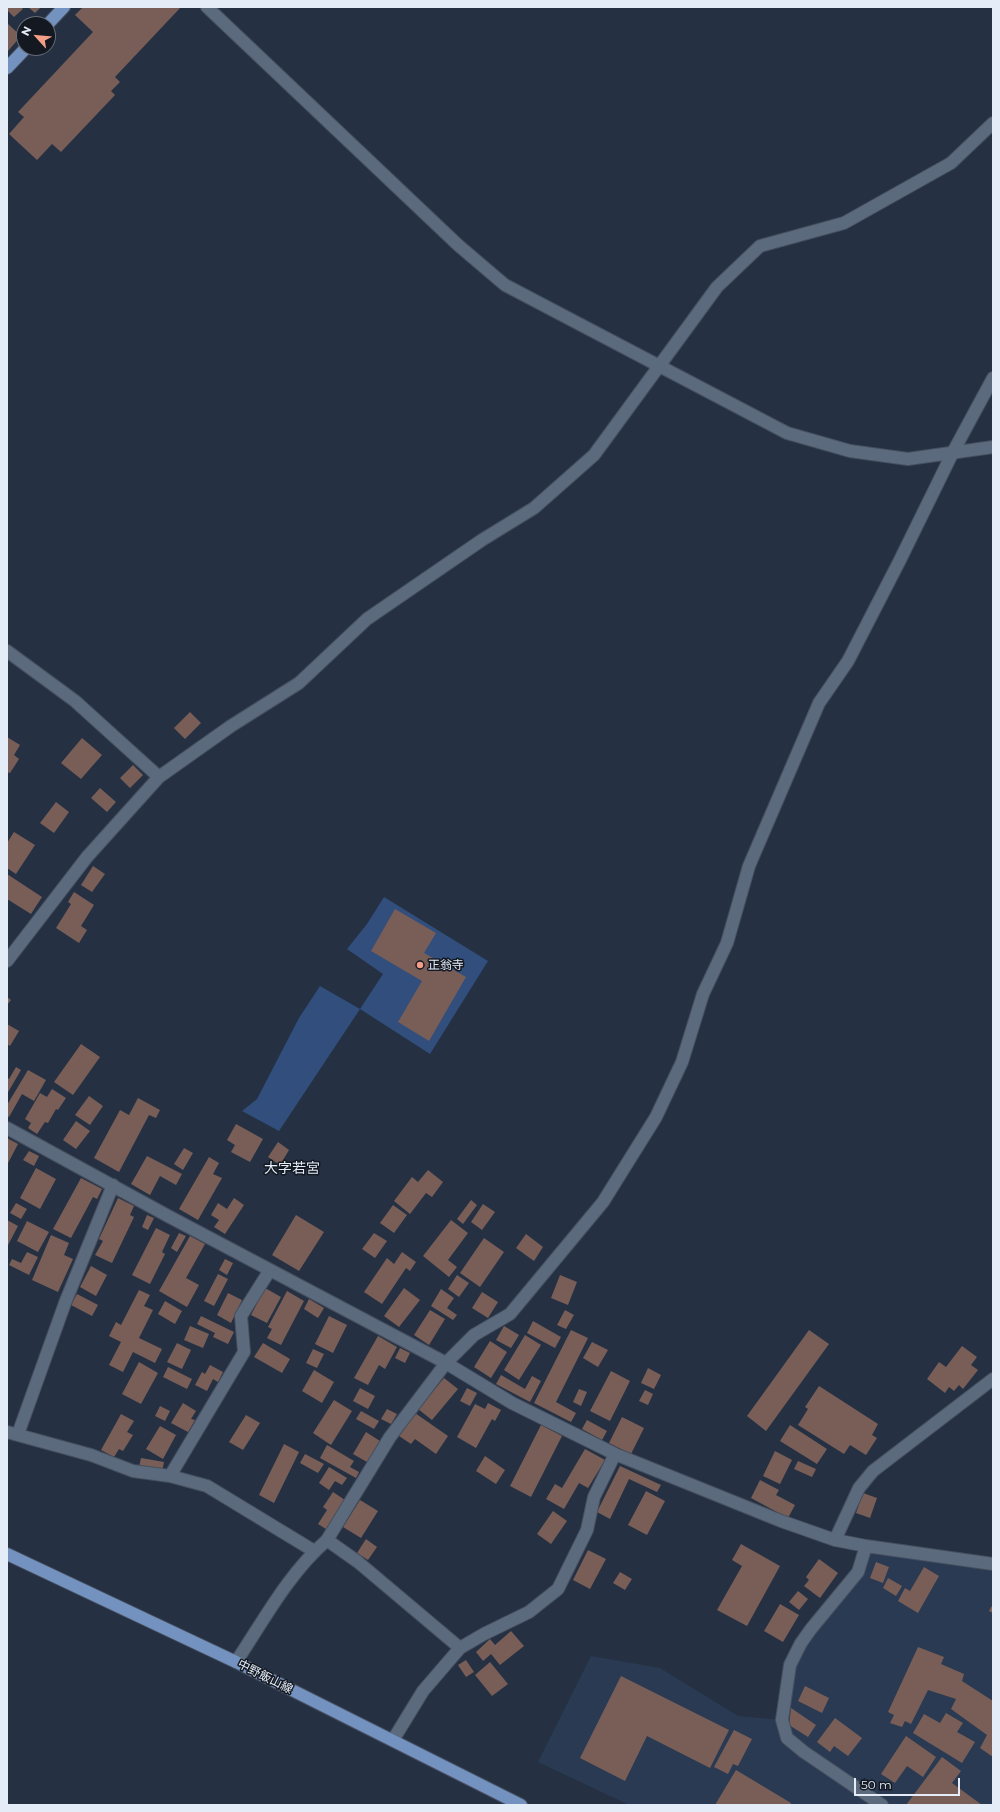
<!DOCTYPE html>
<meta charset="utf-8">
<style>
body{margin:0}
#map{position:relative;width:1000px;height:1812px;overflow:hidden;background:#253143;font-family:Montserrat,sans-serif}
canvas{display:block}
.frame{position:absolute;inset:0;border:8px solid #e4ecf8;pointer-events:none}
.north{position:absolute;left:16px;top:16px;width:40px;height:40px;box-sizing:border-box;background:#131821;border:1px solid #676d77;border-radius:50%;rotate:297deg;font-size:11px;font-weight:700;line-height:16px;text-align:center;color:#e4ecf8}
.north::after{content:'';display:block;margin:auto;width:14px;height:18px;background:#f49e88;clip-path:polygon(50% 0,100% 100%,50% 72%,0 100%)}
.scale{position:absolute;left:854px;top:1778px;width:106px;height:18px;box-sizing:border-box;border:2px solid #e4ecf8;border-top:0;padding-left:5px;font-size:12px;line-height:14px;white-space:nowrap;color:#e4ecf8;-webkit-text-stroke:3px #131821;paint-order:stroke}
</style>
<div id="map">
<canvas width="1000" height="1812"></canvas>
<div class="frame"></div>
<div class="north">N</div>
<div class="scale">50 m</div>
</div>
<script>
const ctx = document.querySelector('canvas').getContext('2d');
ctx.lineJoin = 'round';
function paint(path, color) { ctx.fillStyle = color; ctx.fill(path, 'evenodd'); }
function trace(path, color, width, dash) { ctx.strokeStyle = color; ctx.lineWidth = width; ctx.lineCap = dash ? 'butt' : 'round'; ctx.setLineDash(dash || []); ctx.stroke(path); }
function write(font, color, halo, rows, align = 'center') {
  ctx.font = font + ' Montserrat,"Noto Sans JP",sans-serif'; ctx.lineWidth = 3; ctx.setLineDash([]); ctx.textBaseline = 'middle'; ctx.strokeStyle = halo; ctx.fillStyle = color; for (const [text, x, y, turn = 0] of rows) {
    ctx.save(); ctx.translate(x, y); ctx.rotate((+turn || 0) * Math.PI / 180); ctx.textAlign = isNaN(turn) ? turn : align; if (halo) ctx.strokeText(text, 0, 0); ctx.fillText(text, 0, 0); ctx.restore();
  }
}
const built = new Path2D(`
 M866,1546l127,18v241h-366v-1l-89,-42 53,-106 69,12 78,48 44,4 8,-55 68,-93z`);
const green = new Path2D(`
 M384,897l104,64 -58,93 -70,-45 -81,122 -37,-20 15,-12 42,-81 21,-32 40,23 23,-35 -36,-25 20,-25z`);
const building = new Path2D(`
 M7,7h14l2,2 -9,8 -7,-7z
 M28,7h13l-6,6z
 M83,7h98l-66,70 5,5 -9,9 4,4 -54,57 -9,-8 -15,16 -28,-26 15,-17 -6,-5 75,-80 -18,-17z
 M7,23l14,13 -13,15 -1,-1z
 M190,712l11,11 -16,16 -11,-11z
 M7,737l13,8 -6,10 5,4 -9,14 -3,-1z
 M82,738l20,17 -21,24 -20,-16z
 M133,765l10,10 -13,13 -10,-10z
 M100,788l16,14 -9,10 -16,-14z
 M56,802l13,10 -15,21 -14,-10z
 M14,832l21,13 -19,29 -9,-6v-25z
 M93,866l12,8 -13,18 -11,-7z
 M7,874l35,23 -11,17 -24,-15z
 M74,892l20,13 -13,21 6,4 -8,13 -23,-15 15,-24 -3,-2z
 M395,909l41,24 -12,20 42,24 -37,64 -31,-19 24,-41 -51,-30z
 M7,997l4,3 -4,5z
 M7,1024l12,7 -9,15 -3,-2z
 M81,1044l19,13 -27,38 -19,-13z
 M16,1067l5,3 -14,24v-16l2,1z
 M28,1070l18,10 -12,21 -12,-7 -13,23 -2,-1v-11z
 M52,1089l14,9 -8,12 -2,-1 -8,14 -3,-1 -8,12 -9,-6 3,-5 -6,-4 15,-26 7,4z
 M89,1096l14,10 -13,19 -15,-10z
 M138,1098l22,12 -4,8 -7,-3 -30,57 -25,-14 26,-48 9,5z
 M76,1121l14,10 -14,18 -13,-9z
 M236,1124l27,15 -13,23 -19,-10 4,-7 -8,-5z
 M7,1138l11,6 -11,21z
 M278,1142l11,8 -9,15 -12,-8z
 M184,1148l9,5 -10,17 -9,-6z
 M29,1151l10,5 -5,10 -11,-6z
 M147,1156l35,18 -6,11 -16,-9 -10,19 -19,-11z
 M209,1157l10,6 -6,11 9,4 -24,42 -19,-11z
 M36,1168l20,11 -16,30 -20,-11z
 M428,1170l15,12 -11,15 -6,-4 -16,21 -16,-13 18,-24 6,5z
 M81,1178l21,11 -5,10 -4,-2 -22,41 -18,-9z
 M118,1198l16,8 -4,9 4,2 -22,46 -17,-8 8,-14 -4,-2z
 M234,1198l10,7 -19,29 -11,-7 5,-7 -8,-5 7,-12 9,6z
 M471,1200l6,5 -14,19 -6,-5z
 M16,1203l11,6 -6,10 -11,-6z
 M483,1204l12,8 -13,18 -11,-8z
 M393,1205l14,10 -13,18 -14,-10z
 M147,1215l7,3 -6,12 -6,-3z
 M296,1215l28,17 -25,39 -27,-16z
 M7,1220l11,6 -11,21z
 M451,1220l17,13 -20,27 9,7 -8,10 -26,-21z
 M27,1221l22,11 -11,20 -21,-11z
 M156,1228l14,7 -8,17 3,2 -15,30 -18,-9z
 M179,1233l7,3 -9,16 -6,-4z
 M374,1233l13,8 -12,17 -13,-9z
 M526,1234l17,13 -9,14 -18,-13z
 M51,1235l18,8 -5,12 9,4 -15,33 -26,-12z
 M190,1236l15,8 -19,34 13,7 -12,22 -28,-16z
 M484,1238l20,14 -24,35 -20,-14z
 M27,1252l11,5 -9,18 -20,-10 3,-6 9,4z
 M402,1252l14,10 -6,9 -4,-3 -24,36 -18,-12 23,-34 7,6z
 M225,1259l8,4 -6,12 -8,-5z
 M91,1266l16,9 -11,21 -16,-9z
 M218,1274l10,5 -14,27 -10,-5z
 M457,1275l12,8 -10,14 -11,-8z
 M560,1275l17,7 -9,23 -17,-7z
 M265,1288l16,9 -14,26 -16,-8z
 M404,1288l16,12 -21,27 -15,-11z
 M441,1289l13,9 -7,10 10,7 -4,5 -22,-14z
 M139,1290l11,5 -6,11 9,4 -14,28 23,11 -7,14 -22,-11 -10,20 -14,-7 12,-23 -12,-6 7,-14 5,3z
 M287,1291l17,10 -23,44 -14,-7 5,-9 -4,-2z
 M482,1292l16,10 -10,16 -16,-10z
 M228,1293l14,7 -11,23 -14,-8z
 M77,1294l21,11 -6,11 -21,-11z
 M309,1299l15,9 -6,10 -14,-9z
 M165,1301l17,10 -7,13 -17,-10z
 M430,1310l15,9 -16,26 -15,-10z
 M565,1310l9,5 -8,14 -9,-4z
 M201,1316l33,16 -6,12 -15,-7 2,-4 -18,-9z
 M329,1316l18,9 -14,28 -18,-9z
 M533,1321l28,16 -6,11 -28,-15z
 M190,1326l19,8 -6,14 -19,-8z
 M504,1326l15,9 -8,13 -15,-8z
 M571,1330l17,8 -32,64 20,11 -5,9 -37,-19z
 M809,1330l20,14 -63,87 -19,-15z
 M525,1335l16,10 -22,35 -15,-10z
 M378,1336l19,11 -12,22 -6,-4 -11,20 -14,-7z
 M490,1341l17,11 -16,26 -17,-11z
 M592,1342l16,8 -10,17 -15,-9z
 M177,1343l14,7 -9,19 -15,-7z
 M263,1343l27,16 -8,14 -28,-16z
 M962,1346l15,11 -6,8 7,5 -15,19 -4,-4 -5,6 -5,-4 -4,6 -18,-14 12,-17 7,5z
 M400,1348l10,5 -5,10 -10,-5z
 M313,1349l11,5 -7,14 -11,-5z
 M139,1362l19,11 -17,31 -19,-10z
 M210,1365l13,7 -5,10 -5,-3 -6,12 -12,-6 7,-13 3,2z
 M168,1367l24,12 -5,10 -24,-12z
 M648,1368l13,7 -7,14 -13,-6z
 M314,1370l20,12 -12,21 -20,-12z
 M611,1371l19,10 -20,40 -20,-10z
 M501,1375l24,14 7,-13 9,5 -11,21 -34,-18z
 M444,1378l14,11 -26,31 -14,-11z
 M819,1386l59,38 -6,11 5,3 -11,17 -16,-10 -6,9 -46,-29 10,-16 -3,-2z
 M360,1388l15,8 -7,13 -15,-8z
 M467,1388l10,5 -7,13 -10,-5z
 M579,1389l8,3 -6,14 -8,-4z
 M645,1390l8,4 -5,11 -9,-4z
 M334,1400l18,11 -21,34 -18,-12z
 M183,1403l13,8 -5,8 4,1 -7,12 -17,-9z
 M488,1403l13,7 -6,11 -3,-2 -16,29 -19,-11 18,-33 10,5z
 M160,1406l10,5 -5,10 -10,-5z
 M387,1409l10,5 -6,10 -10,-5z
 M361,1411l18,10 -5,8 -18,-10z
 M415,1413l33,23 -12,18 -21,-15 -4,5 -12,-8z
 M121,1414l13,7 -7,11 6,3 -10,16 -4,-2 -5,8 -13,-7z
 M246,1415l14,8 -17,27 -14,-8z
 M622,1417l22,11 -13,26 -22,-11z
 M587,1420l20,11 -5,9 -20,-11z
 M541,1425l21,11 -31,61 -21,-11z
 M790,1425l37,24 -10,15 -37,-23z
 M160,1426l16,9 -13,24 -17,-10z
 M366,1432l14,9 -13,21 -14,-8z
 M284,1444l15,8 -25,51 -15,-8z
 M327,1445l27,16 -4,6 9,5 -3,6 -36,-20z
 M585,1449l20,11 -17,28 -9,-5 -15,26 -18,-10 9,-15 7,4z
 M775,1451l17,9 -12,24 -17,-8z
 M305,1454l19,10 -6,9 -18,-10z
 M485,1456l20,14 -9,14 -20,-13z
 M141,1458l23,4 -2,10 -23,-5z
 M798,1461l18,8 -4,8 -18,-8z
 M620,1466l41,19 -4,7 -28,-13 -19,40 -13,-7z
 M329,1467l18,11 -5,7 -7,-4 -6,9 -10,-7z
 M760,1480l19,10 -3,5 19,10 -7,13 -37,-20z
 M646,1491l19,10 -18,34 -19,-10z
 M333,1492l12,8 -19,29 -8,-5 9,-14 -4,-3z
 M863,1493l14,5 -7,20 -14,-5z
 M360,1500l18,11 -17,27 -18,-11z
 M553,1511l14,10 -16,23 -14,-10z
 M366,1539l11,8 -9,13 -11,-7z
 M741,1544l39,22 -33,60 -30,-16 25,-44 -10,-6z
 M588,1550l18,9 -16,30 -17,-9z
 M819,1559l19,14 -18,25 -16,-12 5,-6 -3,-3z
 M876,1562l13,5 -6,16 -13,-5z
 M924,1567l15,9 -21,37 -20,-12 7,-13 5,3z
 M620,1572l12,7 -7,11 -12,-7z
 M888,1578l14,8 -6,10 -13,-8z
 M798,1591l10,8 -9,11 -10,-8z
 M780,1604l19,11 -16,27 -19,-11z
 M993,1604v9l-4,-2z
 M511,1631l13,15 -24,19 -9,-11 -8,7 -7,-9 14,-13 5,6z
 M918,1647l26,10 -3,7 23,10 -2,7 31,20v56l-13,-9 7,-13 -36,-26 5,-10 -28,-9 -17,34 -6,-3 -3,6 -12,-4 4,-8 -6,-3z
 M466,1660l8,12 -8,5 -8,-12z
 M490,1662l18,22 -16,12 -17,-21z
 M621,1676l108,54 -19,38 -63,-32 -22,45 -45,-23z
 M805,1686l24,12 -7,15 -24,-12z
 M791,1708l25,17 -8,12 -19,-12z
 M946,1713l17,10 -6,9 18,10 -13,21 -49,-30 11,-19 16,9z
 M835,1718l27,20 -14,18 -14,-10 -4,6 -13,-10z
 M734,1730l18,9 -14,27 -5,-2 -5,10 -14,-7z
 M906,1736l30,21 -13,20 -16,-11 -12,17 -14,-9z
 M942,1757l19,14 -9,12 30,22h-76z
 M736,1770l55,33 -1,2h-75z`);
const minor = new Path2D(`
 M207,7l251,238 47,40 282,148 63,18 58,8 85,-12
 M7,651l68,50 84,76
 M7,961l80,-104 72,-80 72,-51 68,-43 68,-64 115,-79 52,-32 60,-53 123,-168 43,-41 84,-23 107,-60 42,-40
 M7,1128l161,88 278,147 66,40 103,51 166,67 54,19 31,6 127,18
 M7,1432l84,23 42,16 37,5 37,10 107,65
 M18,1434l47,-131 48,-118
 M170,1476l74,-124 -3,-36 29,-46
 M327,1540l31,22 102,86
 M835,1540l24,-52 14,-17 120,-92
 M866,1546l-8,26 -47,57 -10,14 -11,22 -8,55 5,18 17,14 78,53
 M236,1662c28,-42 52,-88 91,-122l63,-103 56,-74 28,-28 36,-21 93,-112 53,-85 26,-55 21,-68 24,-51 22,-77 70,-163 29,-42 52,-101 53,-108 40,-74
 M393,1740l30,-49 37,-43 24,-14 45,-22 29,-23 29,-59 7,-33 21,-43`);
const major = new Path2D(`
 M48,24l16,-17
 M7,68l19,-20
 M7,1554l229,108 285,143`);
const markers = [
 [420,965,4,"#f49e88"]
];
const poiNames = [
 ["正翁寺",428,965]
];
const streetNames = [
 ["中野飯山線",265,1677,27]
];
const quarterNames = [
 ["大字若宮",292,1169]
];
paint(built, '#2a3a52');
paint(green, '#314e7c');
paint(building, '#795e57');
trace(minor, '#454f5f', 14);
trace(major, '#454f5f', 14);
trace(minor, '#5c6a7e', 12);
trace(major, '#7492bf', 12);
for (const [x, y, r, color] of markers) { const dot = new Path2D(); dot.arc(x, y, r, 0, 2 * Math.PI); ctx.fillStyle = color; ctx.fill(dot); trace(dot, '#131821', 1.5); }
write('12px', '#e4ecf8', '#131821', poiNames, 'left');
write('12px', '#e4ecf8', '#131821', streetNames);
write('14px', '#e4ecf8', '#131821', quarterNames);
</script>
